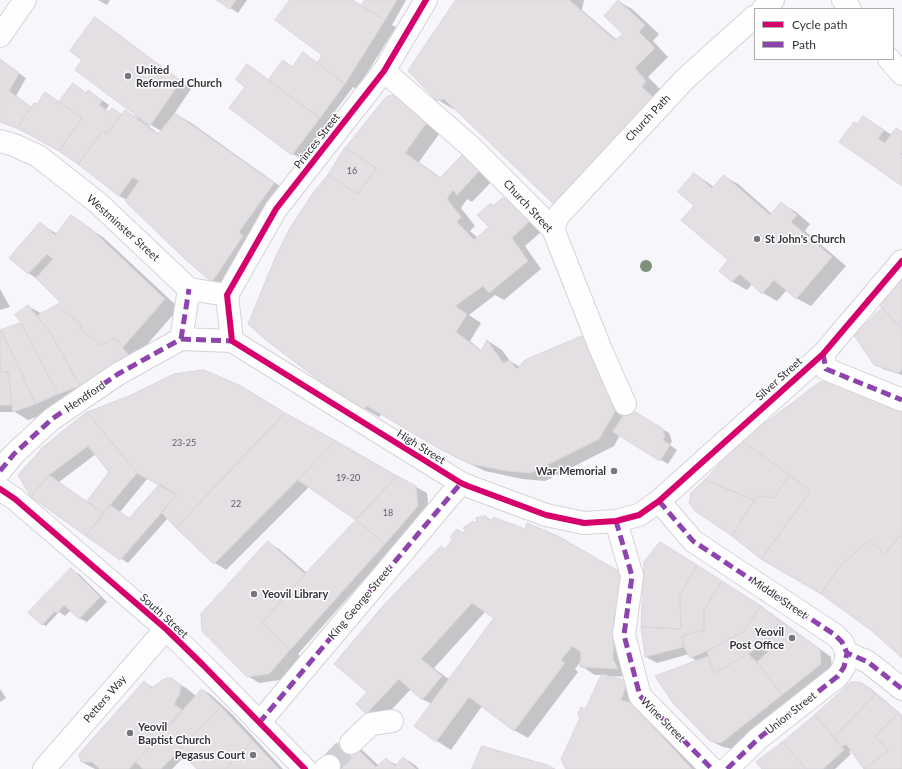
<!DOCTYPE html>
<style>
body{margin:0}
#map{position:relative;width:902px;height:769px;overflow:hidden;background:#f7f7fb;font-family:Lato,sans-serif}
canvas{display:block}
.legend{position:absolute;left:754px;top:8px;width:140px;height:52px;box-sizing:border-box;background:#fff;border:1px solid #adadb0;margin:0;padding:5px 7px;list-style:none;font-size:12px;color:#33323a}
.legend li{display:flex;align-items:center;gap:8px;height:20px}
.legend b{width:20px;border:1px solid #adadb0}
</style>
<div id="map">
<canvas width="902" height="769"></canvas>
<ul class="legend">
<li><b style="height:5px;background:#d6006c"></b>Cycle path</li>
<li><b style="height:5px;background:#8e44ad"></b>Path</li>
</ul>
</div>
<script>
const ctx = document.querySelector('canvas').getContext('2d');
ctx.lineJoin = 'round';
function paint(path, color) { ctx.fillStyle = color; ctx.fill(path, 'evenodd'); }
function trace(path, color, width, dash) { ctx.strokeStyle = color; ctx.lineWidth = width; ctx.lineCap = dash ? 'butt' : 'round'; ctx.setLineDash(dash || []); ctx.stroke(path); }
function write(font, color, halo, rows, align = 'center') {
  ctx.font = font + ' Lato,sans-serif'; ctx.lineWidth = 3; ctx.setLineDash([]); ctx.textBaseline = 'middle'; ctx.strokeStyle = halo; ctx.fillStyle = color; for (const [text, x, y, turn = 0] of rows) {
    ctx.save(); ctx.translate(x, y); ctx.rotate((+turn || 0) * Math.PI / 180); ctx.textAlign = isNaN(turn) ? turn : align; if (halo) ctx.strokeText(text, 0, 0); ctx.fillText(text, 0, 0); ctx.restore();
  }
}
const shadow = new Path2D(`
 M98,0h12l-3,5z
 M218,0h29l-9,13z
 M291,0h62l9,6 4,-6h40l-14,25 4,2 -39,62 -4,-2 -26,35 3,3 -26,36 -11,-7 -47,-67 1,-21 22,14 14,-19 10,6 11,-13 14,9 6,-8z
 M457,0h127l-2,10 35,30 7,-6 -6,-33 14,8 27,25 -6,7 15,16 -20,20 12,12 -4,7 14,13h-217l-15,-9z
 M95,18l11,7 85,64 -17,25 16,8 98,70 -61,97 -14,-8 -26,-21 -60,-60 -8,-4 -40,-32 -19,-13 -34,-19 -18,-7 -8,-4v-61l26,18 -10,18 16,12 28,-5 20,-14 7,5 2,-2 7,4 13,9 -3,5 4,3 2,-4 10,6 3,-4 15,8 19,15 2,-3 -10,-6 -75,-56 7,-10z
 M387,98l55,32 -23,32 22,16 24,-25 31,24 -24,25 -5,-3 -6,9 14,18 -5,5 8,7 13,-11v-23l57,22 -23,20 16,23 -37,31 -9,-5 -26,20 12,8 -11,18 12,10 6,-10 14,9 8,11 10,6 66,-32 42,74 41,24 3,8 -2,4 7,5 -9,14 -48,-29 -6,11 -69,35 -23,-2 -37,-8 -30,-14 -73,-43 -3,3 -15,-9z
 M863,117l29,18 10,-3v53l-44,-60z
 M695,174l19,13 10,-11 14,8 34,30 9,-11 15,9 14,12 -5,7 41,35 -35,40 -15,-8 -9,-8 -10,11 -14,-8 -11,-9 -5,6 -14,-8 -13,-11 9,-11 -34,-54z
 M71,216l33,22 75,70 -42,48 -86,56 -23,8 -13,-8h-15v-80l23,-9 5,-17 14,8 15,-8 4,-4 -22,-22 -11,-7 13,-49 16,10z
 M902,282v93l-19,-6 -8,-5 8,-56z
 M0,289l10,18 -10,3z
 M292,418l135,75 2,19 -36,35 -95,107 3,3 -21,23 -21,3 -11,-7 20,-133 11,6 28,24 51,-54 -49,-32 -83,83 -11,-7 -47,-45 -40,45 -42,-27 -54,-40 10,-48zM96,454l14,18 -23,30 -28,-20zM148,478l13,7 -31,34 -10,-7z
 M486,517l7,4 33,9 2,-6 100,102 4,51 -25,-1 34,15 -6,16 10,6 53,56h-131l18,-59 18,-35h-8l-14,-9v-5l-6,8 3,3 -50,66 -14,-8 -32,-24 -31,44 -14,-9 -22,-15 17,-22 -10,-5 -11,-10 -30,32 -14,-8 -9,-9 10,-13 74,-144 4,3 18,-16 9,-12 2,1zM486,611l10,7 -46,62 -16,-12z
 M671,550l101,64 59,43 1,13 -99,79 -10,-2 -12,-6 -14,-80 -7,-4 -1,-3 -32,9 -11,-6z
 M71,570l8,4 28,28 -20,20 -8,-4 -8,-8 -6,6 -6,-4 -13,14 -4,-2z
 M171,679l15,9 9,7v4l8,-9 7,4 23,21 50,54h-85l-13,-13 -13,13h-77l-13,-7 62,-80 10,6z
 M862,684l8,4 32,27v54h-37l-13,-19 -3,2 2,2 -16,15h-72l-5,-6 58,-47z
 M0,689l6,9 -6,4z
 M356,744l23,22 7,-7 11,6 7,-7 11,7 4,4h-86z`);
const building = new Path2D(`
 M217,0h19l-6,9z
 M290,0h62l33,20 -40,64 -28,-21 5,-8 -47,-35z
 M365,0h32l-12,20 -24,-14z
 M456,0h113l46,40 8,-6 -19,-18 14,-16 27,25 -6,7 16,16 -20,20 11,13 -4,6 14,13 -98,108 -114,-109 -7,2 -29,-30z
 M95,17l86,64 -31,45 -75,-56 7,-10 -12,-9z
 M303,52l42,32 -25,34 -52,-38 15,-20 9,7z
 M0,59l19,14 -10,18 22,16 -14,21 -17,-6z
 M247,64l73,54 -28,37 -63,-47 16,-21 -9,-7z
 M73,83l13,10 2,-3 14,11 -3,4 10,7 3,-4 9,6 -14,20 -5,-3 -24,33 -19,-13 23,-33 -23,-16z
 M45,92l37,26 -23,33 -42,-23 14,-21 3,-4 3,1z
 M394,95l34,26 -23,32 35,25 25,-26 17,16 -25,27 -4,-5 -6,9 14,18 -4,5 17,18 15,-13 -12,-12 14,-12 2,3 14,-12 27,23 -22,21 16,23 -39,32 -6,-7 -28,20 12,8 -11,18 25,19 6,-11 16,23 6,-3 8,9 8,-9 61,-26 29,78 -16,27 -68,34 -24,-2 -37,-7 -30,-15 -73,-43 -3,3 -36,-22 -62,-47 -18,-16 28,-68 14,-28 23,-35 15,-18 30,19 18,-26 -31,-20 41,-51z
 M125,110l33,24 17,-21 99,70 -35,49 4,4 -31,46 -26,-22 -61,-59 14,-20 -6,-4 -14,19 -41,-32 24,-33 5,3z
 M863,116l21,14 -6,9 7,4 11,-15 6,4v20l-2,2 2,1v31l-63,-44 15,-20 3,2z
 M345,148l31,20 -18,26 -30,-19z
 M694,173l18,15 12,-13 46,40 11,-13 16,13 -6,7 41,35 -36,42 -22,-19 -12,14 -22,-20 -8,8 -13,-11 9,-11 -47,-40 13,-14 -16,-14z
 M71,215l19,13 75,71 -42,48 -8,-9 -14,7 -21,-16 2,-4 -25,-20 3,-3 -24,-24 17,-19 -6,-5 -19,20 -19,-16 31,-36 15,13z
 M902,281v48l-20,-21 -4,-7z
 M28,305l24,30 28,51 -22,8 -37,-71 -6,-8z
 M57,305l25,20 -2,4 21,16 14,-7 16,20 -51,28 -28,-51 -15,-19z
 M882,308l20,21v40l-3,4 -25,-8 -20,-30z
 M21,323l37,71 -22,10 -35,-74z
 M1,330l35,74 -23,8 -5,-40h-6l-2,-8v-33z
 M0,364l2,8h6l4,33h-12z
 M204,370l37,16 44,27 -109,115 -15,-16 16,-17 -40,-22 -50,-61 42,-16 45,-22z
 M820,382h36l46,21v131l-17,20 -16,-14 -28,25 -20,29 -60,-35 50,-68 -69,-50z
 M628,408l34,20 3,8 -2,4 7,5 -10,16 -47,-29z
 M87,412l50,61 -34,40 -16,-12 22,-29 -21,-26 -39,29 -18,22 -13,-22 24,-27z
 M285,413l51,28 -122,123 -38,-36z
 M336,441l61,35 -41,44 -58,-40z
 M742,441l47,34 -15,23 -15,-2 -5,4 -49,-20z
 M49,475l54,38 -17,23 -55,-39z
 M789,475l22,16 -50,68 -29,-23 22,-36 5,-4 15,2z
 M397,476l19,10 2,20 -33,38 -29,-24z
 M705,480l49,20 -22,36 -37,-25 -6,-8 2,-10z
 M160,484l17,11 -57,65 -34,-24 24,-31 19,13z
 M486,516l1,3 6,1v-3l32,12 2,-6 31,13 69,40 -3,23 -10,18 -1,42 5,10 -38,-2 1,-15 -9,-6 -11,14 4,3 -51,68 -45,-34 -33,45 -22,-16 80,-108 -22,-15 -51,56 21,17 -20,24 -23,-21 -33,35 -10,-10 11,-12 -33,-28 48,-57 44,-46 15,-15 4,3 8,-10 -3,-2 7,-8 6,4 2,-3 -2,-2 10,-7 1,2 3,-1 -1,-4z
 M356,520l29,24 -95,106 -28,-27 43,-49z
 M902,534v124l-30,-27 -51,-37 20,-29 28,-25 16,14z
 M268,541l37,33 -43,49 28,27 -21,24 -22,3 -45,-46 -1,-17z
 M660,542l37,23 -17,31 1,33 -40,-2 3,-65z
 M697,565l25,16 -18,29v20l-22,6 2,11 -39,10 -4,-30 40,2 -1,-33z
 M71,568l29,29 -21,22 -15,-14 -7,8 -15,-15z
 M722,581l39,25 -18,26 -36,19 -17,7 -6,-11 -2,-11 22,-6v-20z
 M42,598l13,13 -13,14 -14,-12z
 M761,606l19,15 -15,23 -51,29 -7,-22 36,-19z
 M780,621l40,28 1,15 -39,31 -25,-33 18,-17 -6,-8z
 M748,654l9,8 25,33 -61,48 -11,-2 -37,-38 -18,-27 53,-20 6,17z
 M602,674l26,7 -7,19 10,3 61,66h-126l-5,-10 19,-41 -2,-5 3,-6 4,2z
 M166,678h6l9,8 -1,7 -6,11 9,7 -54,58h-29l-8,-7h-11l-2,-8 65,-73 7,7z
 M851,682h8l3,1 14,11 -42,43 -19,-22z
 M202,689l19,18 -60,62h-18l-7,-7z
 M876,694l23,19 -24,24 14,13 -25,19 -18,-25 -4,3 -8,-10z
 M221,707l32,34 -27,28h-29l-18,-18z
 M899,713l3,3v53h-38l25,-19 -14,-13z
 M815,715l29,35 -21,19h-17l-23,-27z
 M345,737l31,30 10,-9 9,8 8,-9 13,12h-84l-10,-10z
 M253,741l26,28h-53z
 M783,742l23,27h-44l-6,-7z
 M482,746l65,19 8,4h-83z`);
const minorTunnel = new Path2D(`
 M329,766l22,-23`);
const minor = new Path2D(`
 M843,0l7,9
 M763,9l10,-9
 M0,36l25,-36
 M889,59l13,15
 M384,71l86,75 83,83 48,121 24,54
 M0,141l14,4 24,11 60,47 91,86 38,6
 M553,229l5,-13 127,-137 70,-63
 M227,295l5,46 229,142 7,3 78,29 38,8 32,-2 23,-6 20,-14 164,-147 79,-93
 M227,295l49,-86 108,-138 42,-71
 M181,339l51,2
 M181,339l8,-50
 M823,354l3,15 76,31
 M0,471l14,-17 38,-35 66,-45 63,-35
 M0,489l15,10 151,130 37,36 102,104
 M659,501l34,40 142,94 7,7 5,11 21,9 34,27
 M616,521l16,55 -8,59 16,61 72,73
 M259,723l202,-240
 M351,743l20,-19 21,-3
 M44,769l122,-140
 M325,769l4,-3
 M727,769l32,-31 79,-62 6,-9 3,-14`);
const quiet = new Path2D(`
 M181,339l51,2
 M181,339l8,-50
 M823,354l3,15 76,31
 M0,471l14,-17 38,-35 66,-45 63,-35
 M659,501l34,40 142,94 7,7 5,11 21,9 34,27
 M616,521l16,55 -8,59 16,61 72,73
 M259,723l202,-240
 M727,769l32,-31 79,-62 6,-9 3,-14`);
const cycleway = new Path2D(`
 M426,0l-42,71 -108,138 -49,86 5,46 229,142 7,3 78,29 38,8 32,-2 23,-6 20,-14 164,-147 79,-93
 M0,489l15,10 151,130 37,36 102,104`);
const trees = [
 [646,266]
];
const markers = [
 [128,76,4,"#78777e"],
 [757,239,4,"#78777e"],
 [614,471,4,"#78777e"],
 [254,594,4,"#78777e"],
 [792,638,4,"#78777e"],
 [130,733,4,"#78777e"],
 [253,755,4,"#78777e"]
];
const numberNames = [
 ["16",352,171],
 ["23-25",184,443],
 ["19-20",348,478],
 ["22",236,504],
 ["18",388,513]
];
const poiNames = [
 ["United",136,70],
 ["Reformed Church",136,83],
 ["St John's Church",765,239],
 ["War Memorial",606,471,"right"],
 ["Yeovil Library",262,594],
 ["Yeovil",784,632,"right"],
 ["Post Office",784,645,"right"],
 ["Yeovil",138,727],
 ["Baptist Church",138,740],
 ["Pegasus Court",245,755,"right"]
];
const streetNames = [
 ["Church Path",648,118,-47],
 ["Princes Street",317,141,-52],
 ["Church Street",528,206,47],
 ["Westminster Street",123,228,42],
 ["Silver Street",779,379,-42],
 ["Hendford",85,397,-34],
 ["High Street",421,447,32],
 ["Middle Street",779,598,34],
 ["King George Street",360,603,-50],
 ["South Street",164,616,42],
 ["Petters Way",105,699,-49],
 ["Union Street",791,713,-38],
 ["Wine Street",663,720,45]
];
paint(shadow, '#0003');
paint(building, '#e4dfe3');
trace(building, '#d9d5d8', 1);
trace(minorTunnel, '#d0d0d4', 22, [22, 11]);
trace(minor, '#d4d3da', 24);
trace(minor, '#fefefe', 22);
trace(quiet, '#8e44ad', 5, [10, 5]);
trace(cycleway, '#d6006c', 6);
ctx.fillStyle = '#81907a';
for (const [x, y] of trees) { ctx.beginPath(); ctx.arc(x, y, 6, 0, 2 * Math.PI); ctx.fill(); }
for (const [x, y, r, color] of markers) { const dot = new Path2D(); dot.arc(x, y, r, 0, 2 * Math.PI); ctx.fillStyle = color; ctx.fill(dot); trace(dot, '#fff', 1.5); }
write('9px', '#615f66', null, numberNames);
write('bold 11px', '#33323a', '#fff', poiNames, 'left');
write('11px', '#33323a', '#fff', streetNames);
</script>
